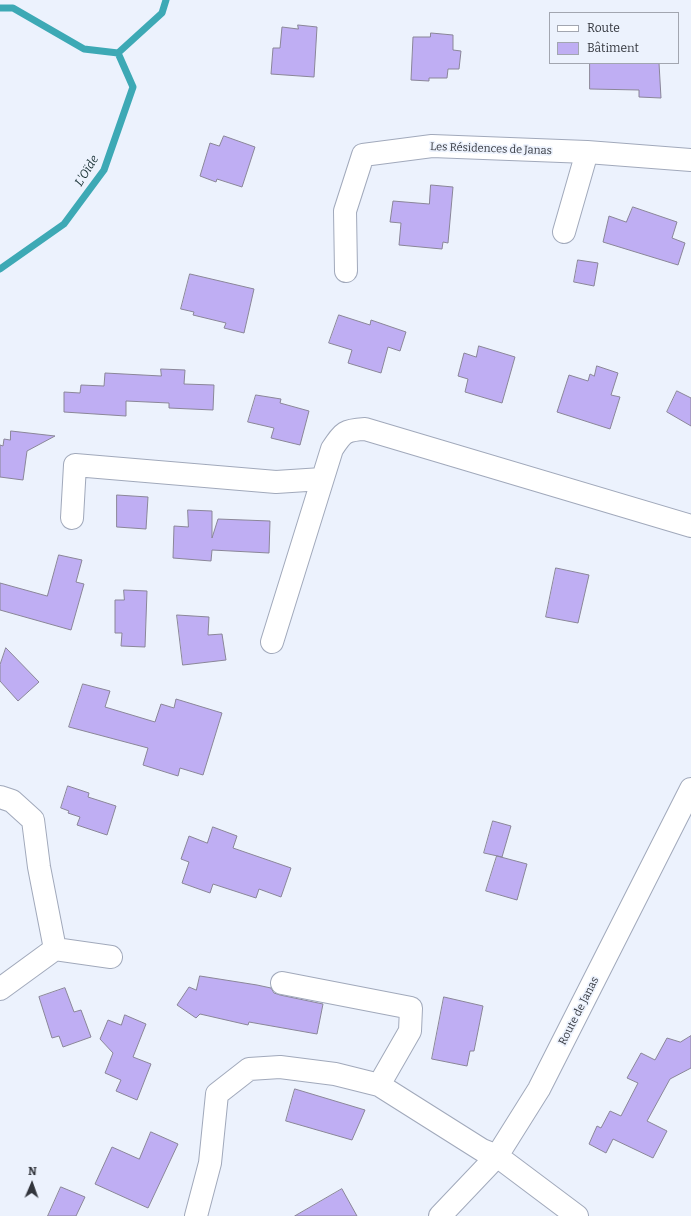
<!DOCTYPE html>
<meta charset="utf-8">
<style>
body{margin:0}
#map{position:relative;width:691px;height:1216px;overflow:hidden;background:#ecf2fd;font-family:Bitter,serif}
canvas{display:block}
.legend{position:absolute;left:549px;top:12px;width:130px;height:52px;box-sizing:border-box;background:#ecf2fd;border:1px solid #a2a6b0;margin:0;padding:5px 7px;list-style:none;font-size:12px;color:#32353c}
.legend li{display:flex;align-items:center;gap:8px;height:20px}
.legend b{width:20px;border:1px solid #a2a6b0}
.north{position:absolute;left:12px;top:1164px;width:40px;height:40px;-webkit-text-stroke:3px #ecf2fd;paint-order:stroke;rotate:2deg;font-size:11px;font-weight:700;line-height:16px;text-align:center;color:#32353c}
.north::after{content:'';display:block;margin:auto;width:14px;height:18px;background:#32353c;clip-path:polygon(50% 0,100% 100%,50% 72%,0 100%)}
</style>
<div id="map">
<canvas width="691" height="1216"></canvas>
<ul class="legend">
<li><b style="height:5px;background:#fff"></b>Route</li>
<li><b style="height:11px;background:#bfaef3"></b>Bâtiment</li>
</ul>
<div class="north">N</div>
</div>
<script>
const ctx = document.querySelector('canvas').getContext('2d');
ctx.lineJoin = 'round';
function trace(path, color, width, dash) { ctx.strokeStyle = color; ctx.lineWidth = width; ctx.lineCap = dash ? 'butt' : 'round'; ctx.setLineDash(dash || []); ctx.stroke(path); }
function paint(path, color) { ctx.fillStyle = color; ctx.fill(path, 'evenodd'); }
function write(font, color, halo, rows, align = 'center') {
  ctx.font = font + ' Bitter,serif'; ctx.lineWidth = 3.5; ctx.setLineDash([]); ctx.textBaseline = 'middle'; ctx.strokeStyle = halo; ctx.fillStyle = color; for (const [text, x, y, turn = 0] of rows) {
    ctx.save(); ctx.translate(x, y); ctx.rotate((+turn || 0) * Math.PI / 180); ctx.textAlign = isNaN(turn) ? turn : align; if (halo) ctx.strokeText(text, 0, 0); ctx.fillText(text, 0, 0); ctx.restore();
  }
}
const stream = new Path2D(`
 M0,8h13l71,41 34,4
 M0,269l64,-45 40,-54 29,-83 -15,-34 44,-40 4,-13`);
const building = new Path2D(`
 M298,25l19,2 -3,50 -43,-3 2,-26h7l2,-21 16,2z
 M431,33l22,2v15l8,1 -2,18h-11l-1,9h-18v3l-18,-1 2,-43h17z
 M590,63h69l2,35 -22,-1v-7l-49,-1z
 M224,136l31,11 -13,40 -25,-8 -1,3 -16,-6 10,-33 9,3z
 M431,185l22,2 -5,56 -5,-1 -1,7 -43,-4 2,-22 -11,-1 3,-21 36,3z
 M633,207l44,15 -5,16 13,5 -7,22 -75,-23 6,-26 17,6z
 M578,260l20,3 -4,23 -20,-4z
 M190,274l64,15 -10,44 -20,-5 2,-5 -33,-8 1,-3 -13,-3z
 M339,315l31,10 1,-5 35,12 -6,19 -12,-4 -7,26 -33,-10 4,-13 -23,-7z
 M479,346l36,11 -13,46 -37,-11 3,-13 -10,-3 6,-23 12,4z
 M597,366l21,7 -7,22 9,2 -10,32 -53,-17 12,-37 19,6 2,-7 4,2z
 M161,369l24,1 -1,14 30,1 -1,25 -44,-2v-5l-43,-2v15l-62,-4v-20l16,1 1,-8 23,1 1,-13 56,3z
 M677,391l14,7v28l-24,-14z
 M256,395l25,4 -1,4 29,8 -9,34 -29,-7 3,-10 -26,-6z
 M11,431l44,5 -28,15 -4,29 -23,-3v-32l3,1 1,-7 6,1z
 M117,495l31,2 -2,32 -29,-2z
 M188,510l24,1v27l6,-19 52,2 -1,32 -57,-3 -1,11 -38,-3 1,-32 14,1z
 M59,555l23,5 -6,22 8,2 -13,46 -71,-20v-27l47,13z
 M556,568l33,7 -11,48 -32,-6z
 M124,590l23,1 -2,56 -24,-1 1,-13h-7v-33h9z
 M177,615l32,2 -1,18 14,-1 4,26 -43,5z
 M6,648l33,34 -21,19 -18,-20v-16z
 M83,684l27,7 -5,16 50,15 6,-18 13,4 2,-9 46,14 -19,62 -23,-7 -2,8 -35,-11 5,-17 -79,-21z
 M68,786l21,7 -1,4 28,9 -9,29 -30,-10 3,-8 -12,-4 1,-2 -8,-3z
 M493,821l18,5 -9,31 -18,-4z
 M213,827l24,9 -4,12 58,20 -10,29 -22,-8 -3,9 -43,-14 -3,9 -28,-10 7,-21 -8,-3 8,-23 18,7z
 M497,856l30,8 -10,36 -31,-9z
 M200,976l57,9 14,3 3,5 6,2 43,9 -6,30 -68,-12 -1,3 -48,-11 -4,4 -19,-13 12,-18 7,3z
 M65,988l9,24 7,-2 10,27 -28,10 -4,-11 -7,2 -13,-41z
 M444,997l39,9 -9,45h-4l-3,15 -35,-7z
 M125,1015l21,9 -13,33 18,7 -14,36 -21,-9 5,-11 -16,-7 8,-20 -13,-14 8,-19 13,5z
 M691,1036v32l-21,11 -23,42 20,10 -14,27 -40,-19 -7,14 -17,-9 8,-18 4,2 9,-17 11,5 17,-33 -11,-5 14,-25 14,7 12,-22 13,4z
 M295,1089l70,21 -13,30 -66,-19z
 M151,1132l27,12 -30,64 -53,-24 17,-37 27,12z
 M61,1187l24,10 -9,19h-28z
 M342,1189l15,27h-62z`);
const minor = new Path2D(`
 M564,232l23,-80
 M346,271l-1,-60 18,-56 69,-9 155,6 104,8
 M72,518l3,-53 201,17 46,-3
 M272,642l60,-193c11,-17 13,-19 33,-20l326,97
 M0,797l12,4 21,19 6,47 16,82
 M282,983l129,25 -1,23 -31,54 103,65 15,6 80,60
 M0,989l55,-40 56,8
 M196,1216l14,-53 7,-69 32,-25 31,-2 55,7 44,11
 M440,1216l57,-60 42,-67 152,-300`);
const streetNames = [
 ["Les Résidences de Janas",491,149,2],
 ["Route de Janas",579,1011,-63]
];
const waterNames = [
 ["L'Oïde",87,171,-58]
];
trace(stream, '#3da9b5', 7);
paint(building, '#bfaef3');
trace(building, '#8a8698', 1);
trace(minor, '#a1a9bb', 24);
trace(minor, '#fff', 22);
write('11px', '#32353c', '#ecf2fd', streetNames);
write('italic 12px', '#193134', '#ecf2fd', waterNames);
</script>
